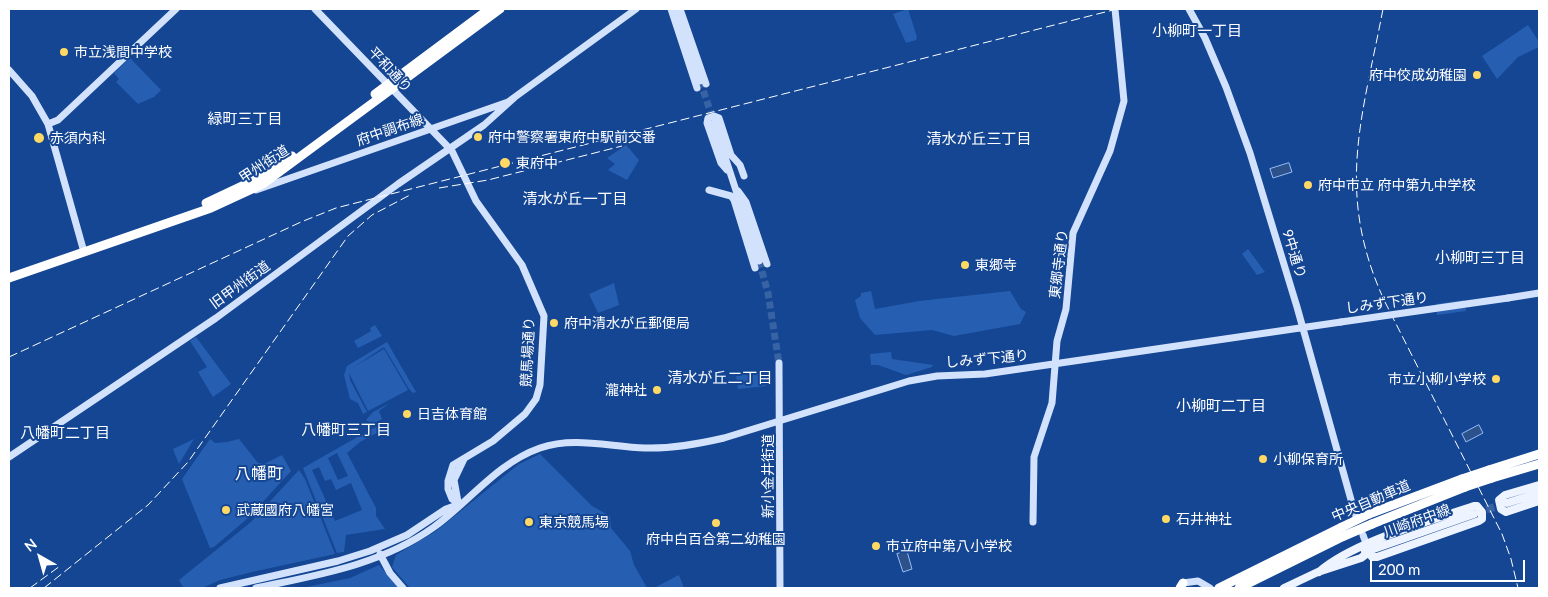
<!DOCTYPE html>
<meta charset="utf-8">
<style>
body{margin:0}
#map{position:relative;width:1548px;height:597px;overflow:hidden;background:#144693;font-family:Lato,sans-serif}
canvas{display:block}
.frame{position:absolute;inset:0;border:10px solid #fff;pointer-events:none}
.north{position:absolute;left:15px;top:532px;width:50px;height:50px;-webkit-text-stroke:4px #144693;paint-order:stroke;rotate:322deg;font-size:14px;font-weight:700;line-height:20px;text-align:center;color:#fff}
.north::after{content:'';display:block;margin:auto;width:18px;height:22px;background:#fff;clip-path:polygon(50% 0,100% 100%,50% 72%,0 100%)}
.scale{position:absolute;left:1370px;top:560px;width:155px;height:22px;box-sizing:border-box;border:2px solid #fff;border-top:0;padding-left:6px;font-size:15px;line-height:18px;white-space:nowrap;color:#fff;-webkit-text-stroke:4px #144693;paint-order:stroke}
</style>
<div id="map">
<canvas width="1548" height="597"></canvas>
<div class="frame"></div>
<div class="north">N</div>
<div class="scale">200 m</div>
</div>
<script>
const ctx = document.querySelector('canvas').getContext('2d');
ctx.lineJoin = 'round';
function paint(path, color) { ctx.fillStyle = color; ctx.fill(path, 'evenodd'); }
function trace(path, color, width, dash) { ctx.strokeStyle = color; ctx.lineWidth = width; ctx.lineCap = dash ? 'butt' : 'round'; ctx.setLineDash(dash || []); ctx.stroke(path); }
function write(font, color, halo, rows, align = 'center') {
  ctx.font = font + ' Lato,"Noto Sans JP",sans-serif'; ctx.lineWidth = 4; ctx.setLineDash([]); ctx.textBaseline = 'middle'; ctx.strokeStyle = halo; ctx.fillStyle = color; for (const [text, x, y, turn = 0] of rows) {
    ctx.save(); ctx.translate(x, y); ctx.rotate((+turn || 0) * Math.PI / 180); ctx.textAlign = isNaN(turn) ? turn : align; if (halo) ctx.strokeText(text, 0, 0); ctx.fillText(text, 0, 0); ctx.restore();
  }
}
const green = new Path2D(`
 M908,9l9,28 -1,3 -10,3 -13,-29z
 M1528,25l11,17v5l-21,10 -21,22 -15,-23z
 M130,58l31,32 -7,7 -16,7 -22,-22 3,-3 -5,-6z
 M626,145l13,15 -12,20 -19,-10 7,-6 -8,-6z
 M1248,249l17,23 -8,3 -15,-21z
 M614,283l5,22 -21,8 -9,-19z
 M871,291l4,18 44,-8 91,-10 11,18 5,3 -6,12 -66,12 -22,-6 -57,5 -15,-17 -5,-18 6,-4v-3z
 M1464,300l2,11 -29,4 -1,-11z
 M375,325l7,11 -24,12 -4,-7 17,-10 -1,-3z
 M196,337l35,47 -18,13 -15,-25 9,-5 -17,-26z
 M387,342l29,50 -3,1 -4,-4 -25,-42 -32,21 -3,4 3,-4 32,-19 24,41 -40,21 -19,-38 1,7 17,32 -4,2 -5,-11 -8,-4 -6,-24 3,-9z
 M891,352l1,7 41,6 -1,2 -26,8 -28,-10h-7l-1,-11z
 M765,372l1,14 -28,3 -2,-14z
 M390,403l-11,8 3,8 -9,5 -7,-4 7,-8z
 M389,421l2,4 -31,17 -13,11 29,55v8l9,13 -39,6 -2,17 -7,1 -34,-85 65,-37 -2,-5 6,3zM337,453l11,23 -10,4 -10,-22zM319,467l6,14 6,-2 5,11 15,-7 11,27 -27,11 -23,-51z
 M194,439l-15,25 -6,-15z
 M210,439l5,4 12,-1 12,-3 19,24 6,1 18,-9 9,16 -43,47 -34,29 -4,1 -28,-69z
 M540,454l52,52 18,10 1,12 19,23 4,14 13,23h-237l-18,-21 4,-12 40,-24 83,-67z
 M299,470l6,9 30,75 -83,18 -32,8 -18,8 -19,-1 -4,-7 72,-58z
 M379,565l20,23h-97l48,-10z
 M679,575l5,13h-30z`);
const water = new Path2D(`
 M1289,163l3,9 -19,6 -3,-9z
 M1479,425l4,8 -17,9 -4,-8z
 M907,551l5,18 -9,3 -6,-18z`);
const secondaryTunnel = new Path2D(`
 M700,81l14,41
 M759,261l9,32 11,70`);
const primaryTunnel = new Path2D(`
 M1475,513l30,-9`);
const secondary = new Path2D(`
 M315,9l137,142 24,50 46,64 22,51 -4,69 -4,14 -11,15 -32,27 -40,24 -5,16v8l4,10 8,5
 M671,9l26,79
 M676,9l24,72
 M680,9l26,75
 M1189,9l16,29 21,49 24,66 47,154 58,207
 M9,70l23,26 16,28 36,128
 M714,123l45,138
 M48,124l10,-4 118,-111
 M727,170l-6,-7 -14,-40 1,-5 6,-2 5,2 12,37 9,10 4,11
 M256,190l252,-88 128,-93
 M709,190l22,6 3,4 21,68
 M738,191l8,11 21,62
 M1508,298l31,-5
 M779,363l1,225
 M9,457l207,-139 182,-134 86,-59 30,-27
 M458,502l-4,-22 10,-21
 M1033,522l1,-65 18,-54 5,-62 9,-32 7,-76 37,-82 14,-50 -9,-92
 M1363,535l5,14
 M380,554l10,19 13,15
 M1183,583l15,-2 12,7
 M220,588l118,-27 32,-10 37,-16 39,-26 11,-4
 M256,588c62,-13 125,-23 178,-61 35,-25 63,-64 106,-79 34,-12 70,-1 105,0 27,1 53,-4 79,-10l185,-57 28,-5 48,-2 356,-52`);
const primary = new Path2D(`
 M1539,485l-34,10 -6,5 2,9 5,3 33,-11
 M1507,503l32,-10
 M1365,552l109,-38
 M1321,571l40,-13 8,-6
 M1319,572c34,-30 111,-51 155,-66h3l5,6v7l-3,2 -102,36h-5l-3,-5
 M1284,588l38,-18`);
const highway = new Path2D(`
 M375,94l114,-85
 M206,203l53,-25 33,-22
 M9,278l202,-70 52,-24 237,-175
 M1489,470l50,-16
 M1492,478l47,-14
 M1369,514l93,-35
 M1372,524l93,-37
 M1180,588l3,-5
 M1219,588l123,-61
 M1239,588l105,-52`);
const rail = new Path2D(`
 M1383,9c-21,110 -48,183 1,291l118,234 9,25 7,29
 M439,188l49,-8 134,-34
 M9,357l292,-135 35,-14 781,-199
 M30,588l30,-22
 M44,588l104,-83 40,-43 160,-226 24,-21 38,-20`);
const secondaryBridge = new Path2D(`
 M1341,322l167,-24`);
const highwayBridge = new Path2D(`
 M1462,479l27,-9
 M1465,487l27,-9
 M1342,527l27,-13
 M1344,536l28,-12`);
const markers = [
 [64,52,5,"#ffd964"],
 [1477,75,5,"#ffd964"],
 [478,137,5,"#ffd964"],
 [39,138,6,"#ffd964"],
 [505,163,6,"#ffd964"],
 [1308,185,5,"#ffd964"],
 [965,265,5,"#ffd964"],
 [554,323,5,"#ffd964"],
 [1496,379,5,"#ffd964"],
 [657,390,5,"#ffd964"],
 [407,414,5,"#ffd964"],
 [1263,459,5,"#ffd964"],
 [226,510,5,"#ffd964"],
 [1166,519,5,"#ffd964"],
 [529,522,5,"#ffd964"],
 [716,523,5,"#ffd964"],
 [876,546,5,"#ffd964"]
];
const poiNames = [
 ["市立浅間中学校",74,52],
 ["府中佼成幼稚園",1467,75,"right"],
 ["府中警察署東府中駅前交番",488,137],
 ["赤須内科",50,138],
 ["東府中",516,163],
 ["府中市立 府中第九中学校",1318,185],
 ["東郷寺",975,265],
 ["府中清水が丘郵便局",564,323],
 ["市立小柳小学校",1486,379,"right"],
 ["瀧神社",647,390,"right"],
 ["日吉体育館",417,414],
 ["小柳保育所",1273,459],
 ["武蔵國府八幡宮",236,510],
 ["石井神社",1176,519],
 ["東京競馬場",539,522],
 ["府中白百合第二幼稚園",716,539,"center"],
 ["市立府中第八小学校",886,546]
];
const streetNames = [
 ["平和通り",390,70,47],
 ["府中調布線",390,130,-19],
 ["甲州街道",264,164,-33],
 ["9中通り",1294,254,73],
 ["東郷寺通り",1059,264,-83],
 ["旧甲州街道",240,285,-36],
 ["しみず下通り",1387,303,-8],
 ["競馬場通り",528,352,-87],
 ["しみず下通り",987,359,-5],
 ["新小金井街道",768,476,-90],
 ["中央自動車道",1371,501,-23],
 ["川崎府中線",1417,521,-20]
];
const neighbourhoodNames = [
 ["小柳町一丁目",1197,31],
 ["緑町三丁目",245,119],
 ["清水が丘三丁目",979,139],
 ["清水が丘一丁目",575,199],
 ["小柳町三丁目",1480,258],
 ["清水が丘二丁目",720,378],
 ["小柳町二丁目",1221,406],
 ["八幡町三丁目",346,430],
 ["八幡町二丁目",65,433]
];
const quarterNames = [
 ["八幡町",259,474]
];
paint(green, '#265fb2');
paint(water, '#2d528b');
trace(water, '#95bdf5', 1);
trace(secondaryTunnel, '#3762a3', 7, [7, 3.5]);
trace(primaryTunnel, '#3762a3', 8, [8, 4]);
trace(secondary, '#d2e2fc', 7);
trace(primary, '#eef4ff', 8);
trace(highway, '#fff', 9);
trace(rail, '#fff', 1, [9, 4]);
trace(secondaryBridge, '#d2e2fc', 7);
trace(highwayBridge, '#fff', 9);
for (const [x, y, r, color] of markers) { const dot = new Path2D(); dot.arc(x, y, r, 0, 2 * Math.PI); ctx.fillStyle = color; ctx.fill(dot); trace(dot, '#144693', 2); }
write('14px', '#fff', '#144693', poiNames, 'left');
write('14px', '#fff', '#144693', streetNames);
write('15px', '#fff', '#144693', neighbourhoodNames);
write('16px', '#fff', '#144693', quarterNames);
</script>
